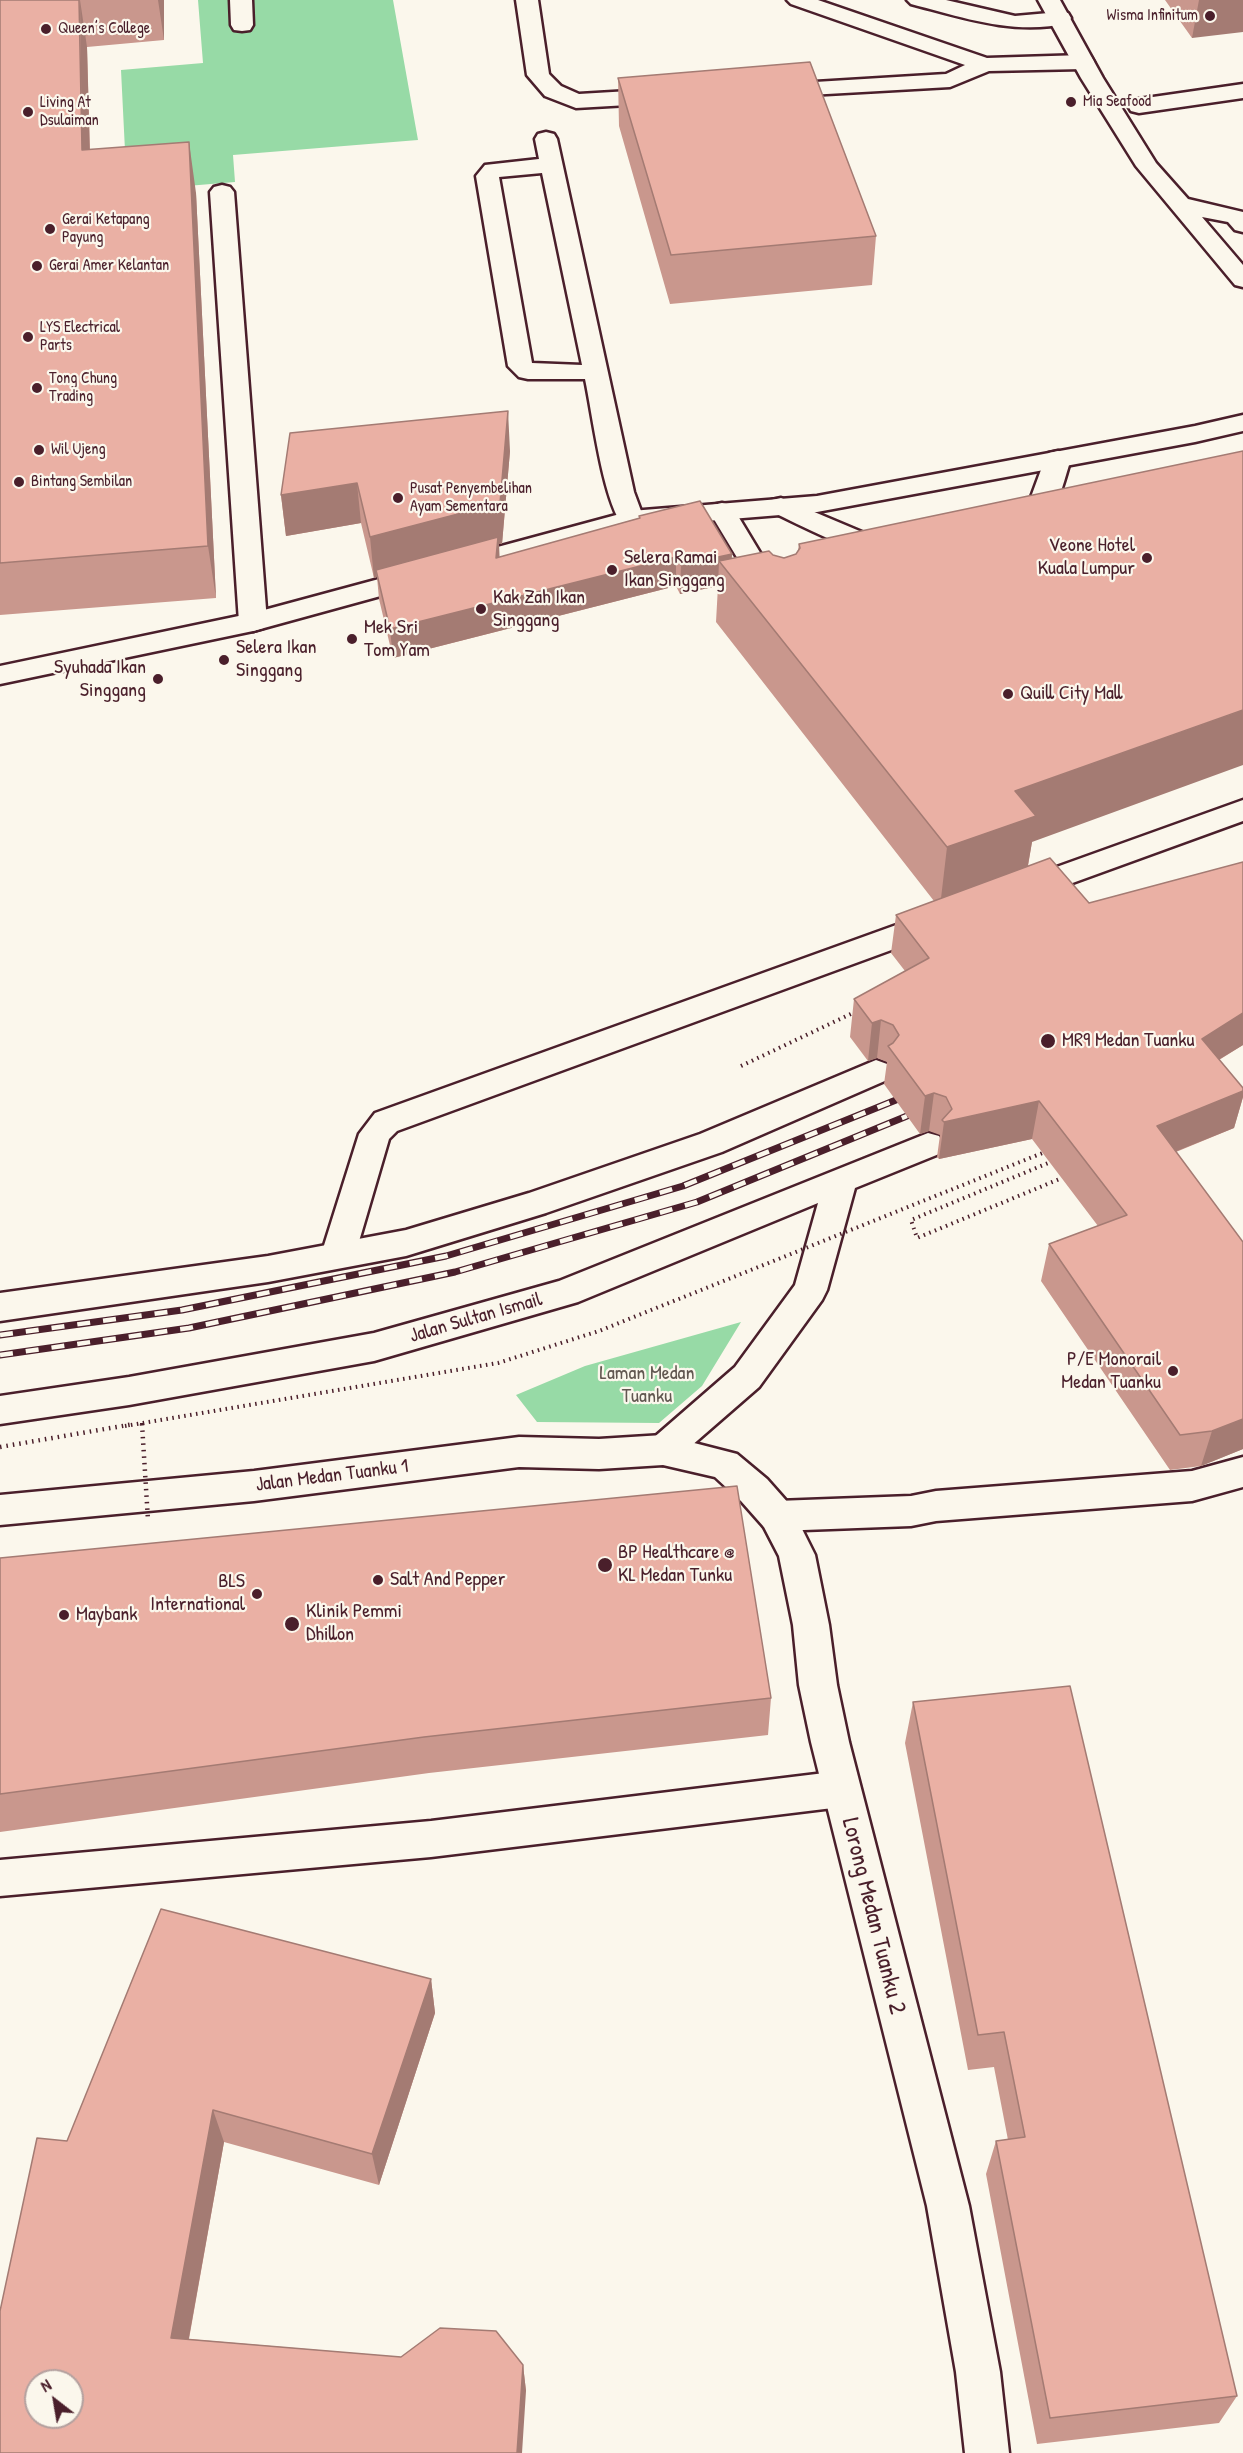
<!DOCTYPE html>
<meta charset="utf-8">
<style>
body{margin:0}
#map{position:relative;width:1243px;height:2453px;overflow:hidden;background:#fbf7ec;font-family:"Patrick Hand",sans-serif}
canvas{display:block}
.north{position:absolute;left:24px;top:2369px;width:60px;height:60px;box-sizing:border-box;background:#fbf7ec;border:2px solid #b4a19f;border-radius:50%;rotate:329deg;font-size:16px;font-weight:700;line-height:24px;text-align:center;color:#4a1f2b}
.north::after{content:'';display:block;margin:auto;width:21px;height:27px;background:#4a1f2b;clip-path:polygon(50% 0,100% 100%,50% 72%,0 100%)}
</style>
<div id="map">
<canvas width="1243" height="2453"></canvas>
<div class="north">N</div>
</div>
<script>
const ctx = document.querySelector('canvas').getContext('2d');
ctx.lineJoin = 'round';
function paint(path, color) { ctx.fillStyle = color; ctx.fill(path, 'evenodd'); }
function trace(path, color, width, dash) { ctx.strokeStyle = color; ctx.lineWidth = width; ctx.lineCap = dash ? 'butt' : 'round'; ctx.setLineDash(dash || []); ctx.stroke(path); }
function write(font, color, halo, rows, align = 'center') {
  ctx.font = font + ' "Patrick Hand",sans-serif'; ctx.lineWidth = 4.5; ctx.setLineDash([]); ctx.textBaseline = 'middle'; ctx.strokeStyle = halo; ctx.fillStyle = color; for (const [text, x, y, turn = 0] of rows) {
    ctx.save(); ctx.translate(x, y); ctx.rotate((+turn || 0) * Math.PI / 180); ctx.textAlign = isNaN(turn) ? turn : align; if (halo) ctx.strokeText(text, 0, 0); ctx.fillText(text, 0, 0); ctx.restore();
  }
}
const green = new Path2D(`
 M198,0h195l25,140 -185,15 2,27 -108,9 -6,-121 82,-7z
 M741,1322l-39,64 -43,37 -122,-1 -21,-27 69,-29z`);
const path = new Path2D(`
 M741,1066l116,-55
 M1053,1161l-142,59 6,18 145,-60`);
const lane = new Path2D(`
 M230,0h22l1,25 -3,5 -8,1 -8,-1 -3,-5z
 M516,0h22l11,74 12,12 18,8 84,-5 8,2 3,5 -3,5 -8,2 -87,5 -31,-12 -18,-21z
 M787,0h31l169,58 96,-3 8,2 3,5 -3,5 -8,2 -94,2 -39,16 -176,10 -8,-2 -3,-5 3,-5 180,-11 19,-9 -174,-61z
 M907,0h39l69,16 45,-4 8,1 3,5 -3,5c-53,13 -107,-6 -157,-19z
 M1243,84v14l-104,15 -8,-2 -3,-5 3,-5 8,-2z
 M546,132l8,2 3,5 77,353 10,27 -4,6 -9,2 -9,-2c-20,-30 -29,-108 -37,-146h-57l-9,-2 -11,-11 -32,-190 9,-11 54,-6 -4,-20 3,-5zM542,173l40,192 -50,-2 -33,-186z
 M222,185l8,2 4,5 33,430 -4,6 -10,3 -10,-3 -4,-6 -29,-430 4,-5z
 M1058,451l9,2 4,6c-9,26 -19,85 -55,76l-4,-6 12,-13 21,-57 4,-6z
 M781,498l100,42 15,4 4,6 -4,6c-26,7 -97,-32 -124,-44l-4,-6 4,-6z
 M722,503l9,2 4,6 50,83 -3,6 -10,3 -10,-3 -3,-6 -50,-83 4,-6z
 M1243,800v21l-220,80 -11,-4 -4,-7 4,-7z
 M935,911l11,3 4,8 -4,8 -549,201 -8,8 -34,116 -5,9 -12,4 -12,-4 -5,-9 38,-121 16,-21z
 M1243,1457v30l-51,14 -256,20 -25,5 -134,5 -13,-4 -5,-11 5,-11 13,-4 134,-5 25,-5 256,-20z
 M841,1771l14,6 5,12 -5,12 -14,6 -410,50 -431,39v-36l431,-39z`);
const street = new Path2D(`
 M1038,0h22l43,78 53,85 32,36 55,13v20l-8,-2 -7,-8 -26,-5 41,48v22l-8,-2 -99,-119 -55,-88z
 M1243,415v16l-48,11 -378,70 -185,15 -379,104 -253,53v-18l253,-53 378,-102 186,-15 378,-70z
 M663,1435l74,19 30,25 23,26 25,50 14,70 8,60 12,57 120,464 31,166 9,81h-44l-9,-81 -29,-166 -116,-464 -12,-57 -6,-60 -14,-69 -15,-29 -23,-26 -26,-24 -52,-12 -64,4 -80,-2 -265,34 -254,24v-30l254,-24 265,-34 80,2z`);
const secondary = new Path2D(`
 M876,1060l11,4 5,8 -5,8 -165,72 -176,61 -140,43 -138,26 -268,39v-28l268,-37 138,-26 123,-37 171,-59z
 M928,1133l11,3 5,9 -5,9 -84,34 -28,102 -5,10 -63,87 -84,73 -12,5 -12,-5 -6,-10 6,-10 84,-73 60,-82 23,-82 -240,99 -204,59 -245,44 -129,19v-28l129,-19 245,-44 185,-52z`);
const rail = new Path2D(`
 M0,1335l182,-25 264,-54 237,-70 213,-86
 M0,1355l189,-27 266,-56 242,-70 210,-86`);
const pathBridgeFar1 = new Path2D(`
 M142,1423v3
 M125,1426l373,-63 101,-32 446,-179`);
const pathBridge = new Path2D(`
 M142,1424l6,96
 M0,1447l134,-23`);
const wall = new Path2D(`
 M0,0h164v40l-77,7 3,102 106,44 20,405 -216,17z
 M1165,0h78l-51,38z
 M618,78l258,158 -4,49 -202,19 -51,-178z
 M510,451l-8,93h-3v14l140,-40v-2l93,38 -1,5 42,-4 11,3 12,-4 2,-4 1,-6 233,298 -4,24 61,37 154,-41v183l-24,15 24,28v9l-9,31 -58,24 67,90v207l-42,17 -31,4 -129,-189 8,-37 49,-18 -66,-87 -93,20 -2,-2 3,-22 -11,-4 -9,3 -36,-50 3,-22 -10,-4 -9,3 -18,-24 4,-38 51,-28 -14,-18 5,-38 38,-14 -218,-279 2,-36 -38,8 -4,-8 -283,72 -14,-59 -2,-22 -3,1 -13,-55 -75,13 -5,-41z
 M0,1558l771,140 -3,37 -339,38 -429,59z
 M913,1702l324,694 -18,27 -182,21 -51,-270 10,-33 12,-1 -14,-73 -26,3 -63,-327z
 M431,1979l4,34 -56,172 -155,-43 -35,197 212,18 122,8 3,26 -526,62 67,-312z`);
const shadedWall = new Path2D(`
 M80,0l7,47 4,153 -9,-50z
 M158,0h6v40z
 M1199,0h44v32l-51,6z
 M189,142l7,51 20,405 -8,-52z
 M508,411l2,40 -8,93h-3l1,22 -124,4 1,7 -3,1 -4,-41z
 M357,483l4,40 -75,13 -5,-41z
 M732,554l-1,22 -12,-15 -1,25 -38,8 1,-29z
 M676,557v29l-283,72 -3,-29z
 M1243,710v55l-211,77 -6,34 -86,31 7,-60 68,-56z
 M1243,1013v32l-51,31 10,-37z
 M881,1020l-4,38 -9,3 4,-38z
 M1243,1091v6l-9,31 -87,35 10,-37z
 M934,1093l-5,38 -9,3 5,-38z
 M1039,1101l-7,38 -93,20 5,-37z
 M1243,1419v30l-42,17 11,-35z
 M431,1979l4,34 -56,172 -7,-31z
 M213,2110l11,32 -40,223 -13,-27z
 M523,2365l3,26 -4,62h-5z`);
const building = new Path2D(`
 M0,0h79l3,150 107,-8 19,404 -208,17z
 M810,62l66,174 -205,19 -53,-177z
 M508,411l-8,92 -130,34 -13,-54 -76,12 9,-62z
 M1243,451v259l-228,81 21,25 -89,31 -228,-286 50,-10 4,4 11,3 12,-4 4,-6 -1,-4z
 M700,501l32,53 -51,11 -5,-8 -286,72 -14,-59 122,-33 -2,21 144,-40 -1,-2z
 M1050,858l39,45 154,-41v151l-41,26 41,49v3l-86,35 86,116v177l-31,12 -32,4 -131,-191 78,-29 -88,-114 -95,21 -2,-2 10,-11 -6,-12 -12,-4 -9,3 -37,-50 5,-3 6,-8 -6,-10 -12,-5 -9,3 -18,-24 75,-41 -33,-43z
 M737,1486l34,212 -347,39 -424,57v-236z
 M1070,1686l167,710 -187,22 -54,-277 29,-4 -21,-105 -26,3 -65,-333z
 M161,1909l270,70 -59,175 -159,-44 -42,228 230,19 39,-29 56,3 27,34 -6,88h-517v-142l37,-173 30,3zM36,2381h36v36h-36z`);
const markers = [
 [1210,16,6,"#4a1f2b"],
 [46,29,6,"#4a1f2b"],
 [1071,102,6,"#4a1f2b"],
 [28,112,6,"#4a1f2b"],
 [50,229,6,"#4a1f2b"],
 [37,266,6,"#4a1f2b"],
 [28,337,6,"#4a1f2b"],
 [37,388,6,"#4a1f2b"],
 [39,450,6,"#4a1f2b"],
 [19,482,6,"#4a1f2b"],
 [398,498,6,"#4a1f2b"],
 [1147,558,6,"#4a1f2b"],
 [612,570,6,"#4a1f2b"],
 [481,609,6,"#4a1f2b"],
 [352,639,6,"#4a1f2b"],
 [224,660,6,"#4a1f2b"],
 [158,679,6,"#4a1f2b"],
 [1008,694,6,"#4a1f2b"],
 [1048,1041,8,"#4a1f2b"],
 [1173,1371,6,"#4a1f2b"],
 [605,1565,8,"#4a1f2b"],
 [378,1580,6,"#4a1f2b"],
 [257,1594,6,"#4a1f2b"],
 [64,1615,6,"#4a1f2b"],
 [292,1624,8,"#4a1f2b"]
];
const farPoinames = [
 ["Wisma Infinitum",1198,16,"right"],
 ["Queen’s College",58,29],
 ["Mia Seafood",1083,102],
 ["Living At",40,103],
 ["Dsulaiman",40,121],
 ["Gerai Ketapang",62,220],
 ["Payung",62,238],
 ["Gerai Amer Kelantan",49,266],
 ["LYS Electrical",40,328],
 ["Parts",40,346],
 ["Tong Chung",49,379],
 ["Trading",49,397],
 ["Wil Ujeng",51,450],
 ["Bintang Sembilan",31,482],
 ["Pusat Penyembelihan",410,489],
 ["Ayam Sementara",410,507]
];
const poiNames = [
 ["Veone Hotel",1135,546,"right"],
 ["Kuala Lumpur",1135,569,"right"],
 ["Selera Ramai",624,558],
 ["Ikan Singgang",624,581],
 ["Kak Zah Ikan",493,598],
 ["Singgang",493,621],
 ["Mek Sri",364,628],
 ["Tom Yam",364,651],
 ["Selera Ikan",236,648],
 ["Singgang",236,671],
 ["Syuhada Ikan",146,668,"right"],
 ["Singgang",146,691,"right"],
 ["Quill City Mall",1020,694],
 ["MR9 Medan Tuanku",1062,1041],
 ["P/E Monorail",1161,1360,"right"],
 ["Medan Tuanku",1161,1383,"right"],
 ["BP Healthcare @",618,1553],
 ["KL Medan Tunku",618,1576],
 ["Salt And Pepper",390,1580],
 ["BLS",245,1582,"right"],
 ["International",245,1605,"right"],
 ["Klinik Pemmi",306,1612],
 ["Dhillon",306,1635],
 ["Maybank",76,1615]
];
const streetNames = [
 ["Jalan Sultan Ismail",476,1318,-16],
 ["Jalan Medan Tuanku 1",332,1476,-7]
];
const parkNames = [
 ["Laman Medan",647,1374],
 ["Tuanku",647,1397]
];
const nearStreetnames = [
 ["Lorong Medan Tuanku 2",873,1916,76]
];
paint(green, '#97daa6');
trace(lane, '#4a1f2b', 5);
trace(street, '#4a1f2b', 5);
trace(secondary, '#4a1f2b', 5);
trace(path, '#4a1f2b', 4, [1.5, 4.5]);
paint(lane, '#fbf7ec');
paint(street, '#fbf7ec');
paint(secondary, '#fbf7ec');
trace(rail, '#4a1f2b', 7);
trace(rail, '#fbf7ec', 4.5, [13]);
trace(pathBridgeFar1, '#4a1f2b', 4, [1.5, 4.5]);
trace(pathBridge, '#4a1f2b', 4.5, [1.5, 5]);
paint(wall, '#c9978d');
paint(shadedWall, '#a47b73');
paint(building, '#eab0a4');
trace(building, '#a47b73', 1.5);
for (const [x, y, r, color] of markers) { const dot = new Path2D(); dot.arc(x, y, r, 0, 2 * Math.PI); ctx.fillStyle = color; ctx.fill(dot); trace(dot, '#fbf7ec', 2); }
write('16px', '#4a1f2b', '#fbf7ec', farPoinames, 'left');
write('20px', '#4a1f2b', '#fbf7ec', poiNames, 'left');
write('20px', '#4a1f2b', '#fbf7ec', streetNames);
write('20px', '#615750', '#fbf7ec', parkNames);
write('24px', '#4a1f2b', '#fbf7ec', nearStreetnames);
</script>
